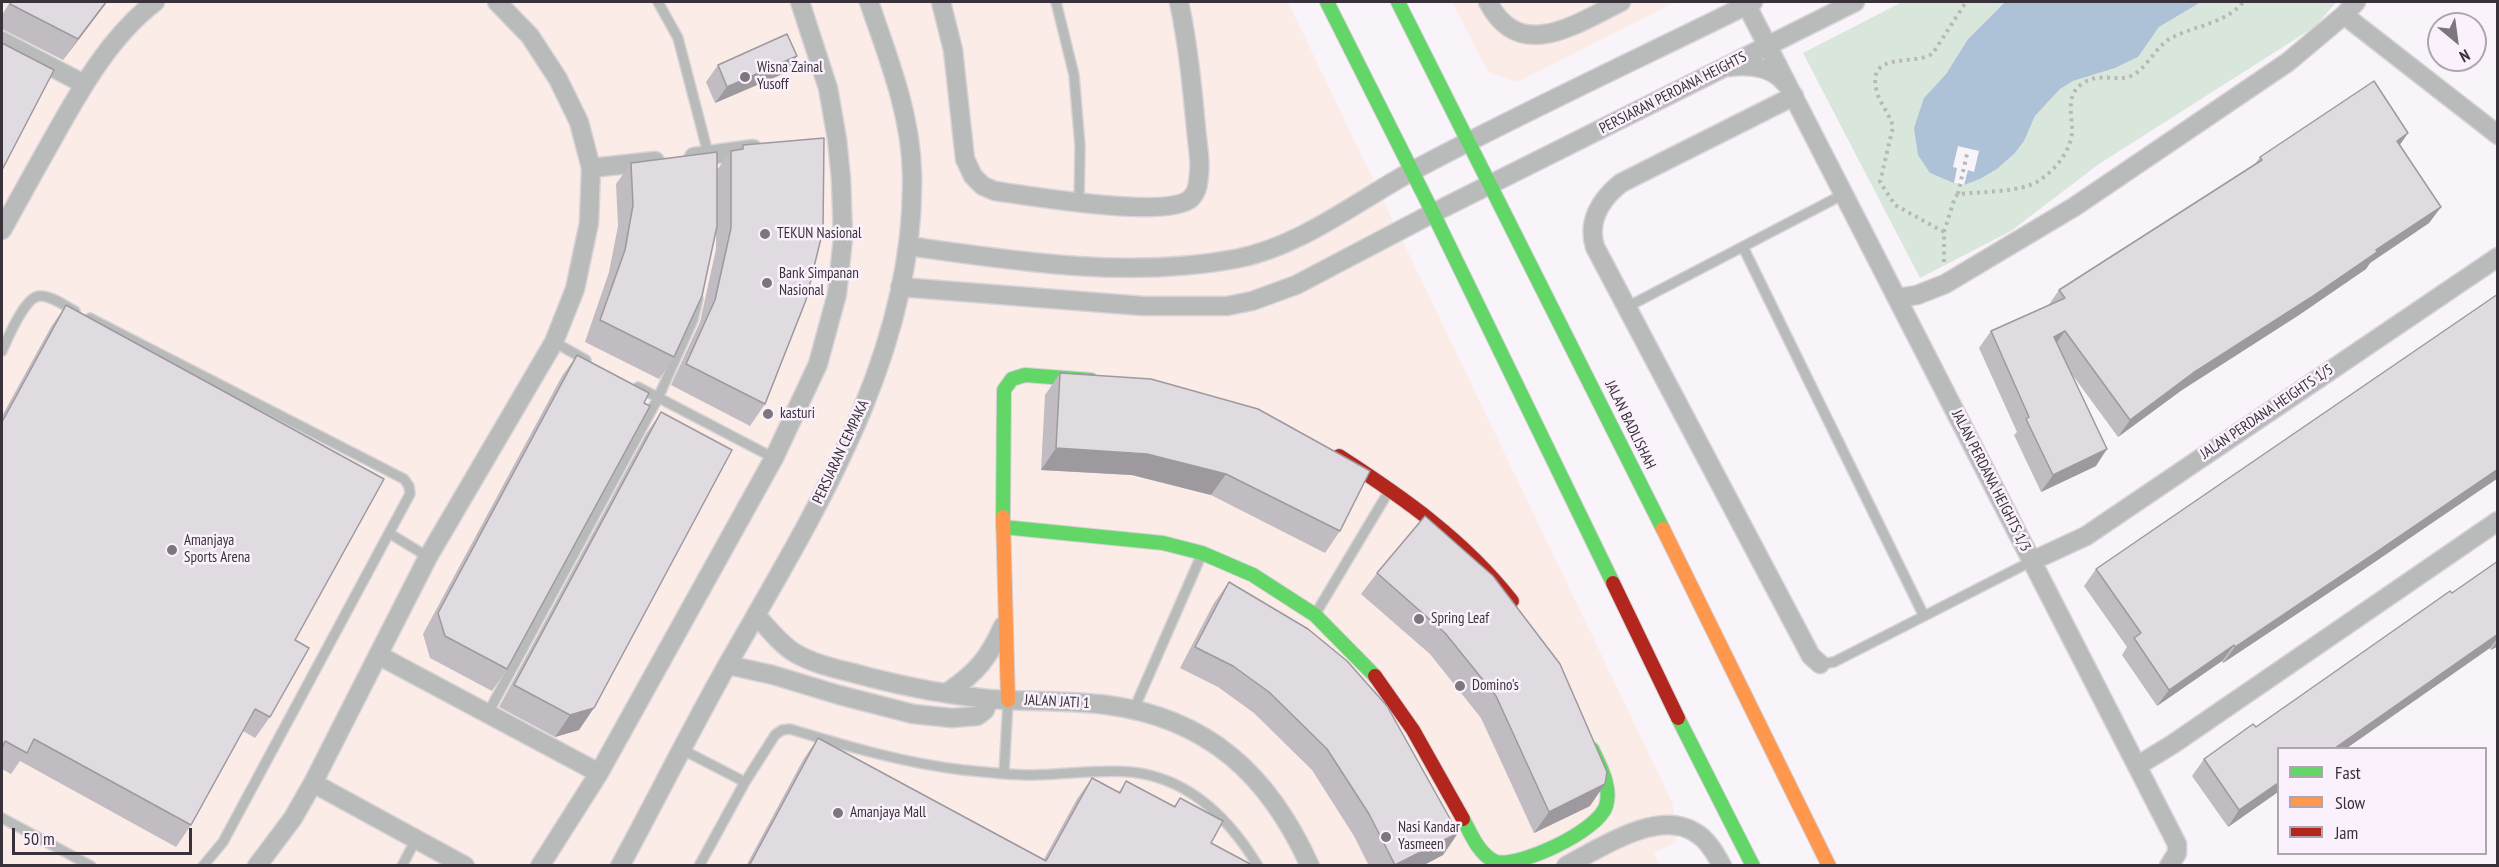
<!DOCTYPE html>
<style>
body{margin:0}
#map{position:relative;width:2499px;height:867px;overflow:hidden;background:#f9f4fa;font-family:"PT Sans Narrow",sans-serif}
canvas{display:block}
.frame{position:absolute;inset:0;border:3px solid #39323a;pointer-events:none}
.legend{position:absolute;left:2277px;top:747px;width:210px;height:108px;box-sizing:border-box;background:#fbf1fd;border:2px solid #ada5af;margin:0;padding:8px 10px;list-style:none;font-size:18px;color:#39323a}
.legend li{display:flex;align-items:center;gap:12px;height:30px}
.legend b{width:30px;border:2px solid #ada5af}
.north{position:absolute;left:2427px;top:12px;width:60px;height:60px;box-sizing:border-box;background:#fbf1fd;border:2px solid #ada5af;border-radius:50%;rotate:151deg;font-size:16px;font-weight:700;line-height:24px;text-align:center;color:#39323a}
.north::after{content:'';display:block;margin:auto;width:21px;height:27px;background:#7c767d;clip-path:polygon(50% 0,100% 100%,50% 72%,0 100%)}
.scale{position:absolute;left:12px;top:828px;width:180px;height:27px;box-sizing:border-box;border:3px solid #39323a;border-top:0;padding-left:8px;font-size:18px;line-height:21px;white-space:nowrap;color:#39323a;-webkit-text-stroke:4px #fbf1fd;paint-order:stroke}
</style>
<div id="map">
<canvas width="2499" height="867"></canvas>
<div class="frame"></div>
<ul class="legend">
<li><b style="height:8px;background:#63d668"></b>Fast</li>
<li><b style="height:8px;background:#ff974d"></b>Slow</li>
<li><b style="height:8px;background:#b3261e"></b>Jam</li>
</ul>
<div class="north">N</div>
<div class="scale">50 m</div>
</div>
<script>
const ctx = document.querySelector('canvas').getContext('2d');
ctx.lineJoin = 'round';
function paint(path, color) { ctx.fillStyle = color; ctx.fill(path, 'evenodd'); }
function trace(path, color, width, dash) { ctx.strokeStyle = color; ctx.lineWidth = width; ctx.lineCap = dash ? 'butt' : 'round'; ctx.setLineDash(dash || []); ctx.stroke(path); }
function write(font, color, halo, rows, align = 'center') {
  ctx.font = font + ' "PT Sans Narrow",sans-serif'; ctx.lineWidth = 5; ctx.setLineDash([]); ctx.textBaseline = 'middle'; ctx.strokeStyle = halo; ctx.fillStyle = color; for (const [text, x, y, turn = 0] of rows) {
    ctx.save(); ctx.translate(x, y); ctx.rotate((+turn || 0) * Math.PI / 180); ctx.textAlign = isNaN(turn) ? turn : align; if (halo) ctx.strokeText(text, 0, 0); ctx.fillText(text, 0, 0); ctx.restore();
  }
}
const commercial = new Path2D(`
 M2,2h1286l385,802 3,38 -22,11 6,13h-1658z
 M1452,2h224l-159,80 -29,-10z`);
const green = new Path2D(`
 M1902,2h103l-37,37 -22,35 -22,24 6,75 34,12 16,-6 17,-10 18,-16 9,-12 11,-25 25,-27 13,-8 42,-13 23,-11 21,-30 42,-25h135l-20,24 -217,138 -88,67 -91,47 -117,-225z`);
const water = new Path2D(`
 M2005,2h196l-42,25 -21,30 -23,11 -42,13 -13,8 -25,27 -11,25 -9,12 -18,16 -17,10 -16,6 -10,-2 -24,-10 -12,-18 -4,-27 10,-30 22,-24 22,-35z`);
const pier = new Path2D(`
 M1958,146l21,5 -5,21 -6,-2 -4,15 -10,-2 3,-15 -4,-1z`);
const path = new Path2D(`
 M1958,194l9,-40
 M1944,232l-49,-27 -15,-23 13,-55c-3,-13 -13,-23 -16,-35 -12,-43 39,-25 56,-39l33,-51
 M1944,262v-30l11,-35 3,-3c21,-2 53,-2 72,-9 19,-7 40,-31 42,-52 1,-18 -8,-37 11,-50 17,-11 33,-1 48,-7 16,-7 24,-29 40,-38 23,-12 56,-15 72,-36`);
const lane = new Path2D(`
 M658,2l20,36 31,119
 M1056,2l18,73 6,71 -1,57
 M1743,247l181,369
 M1627,307l217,-113
 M90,318l314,161 5,7 1,8 -21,39 39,24
 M554,342l32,18
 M2,351c6,-13 22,-53 37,-55 12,-1 26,10 36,15
 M638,387l136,71
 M1316,613l73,-122
 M1820,664l14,-2 198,-101
 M1134,709l67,-153
 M488,713l170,-315 35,-78 5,-21
 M683,750l62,32
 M1004,773l4,-71
 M2,818l89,48
 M203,866l20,-24 166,-309
 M402,866l14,-27
 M699,866l46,-84 30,-47 7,-5 8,-1c56,17 114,34 173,41 22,2 45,5 68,5 33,0 67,-6 100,-3 58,6 98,46 127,94`);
const street = new Path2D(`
 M941,2l12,48 12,109 8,17 10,10 12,5c35,5 171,28 195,8 8,-7 8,-16 9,-25 2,-14 -2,-31 -3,-46 -4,-42 -8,-84 -17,-126
 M1488,2c32,62 89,21 133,0
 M1745,2l432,842v9l-8,13
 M2344,15l154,120
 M2,41l82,43
 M1730,67c19,-3 43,0 55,16
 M1794,96l-173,87c-20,16 -34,38 -26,64l216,409 9,8
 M694,157l59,-8
 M591,168l64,-7
 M2,230c18,-33 36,-65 54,-97 27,-48 55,-97 99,-131
 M908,246c107,15 219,33 327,13 65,-12 122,-58 179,-89 111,-59 226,-112 339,-168
 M900,287l243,19h84l25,-5 44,-16 137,-72 422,-211
 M1898,298l19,-3 28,-11 129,-77 214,-145 56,-47 12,-13
 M2032,561l54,-25 412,-279
 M756,615c12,13 24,29 39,38 22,13 49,17 73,24 39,10 81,18 121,22 39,3 79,1 118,6 101,13 162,70 203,161
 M378,655l221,118
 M728,665l45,10 66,20 74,19 39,4 25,-2 8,-6 4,-11
 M948,692c28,-19 41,-34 55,-66
 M2137,766l36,-22 325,-223
 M313,783l152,83
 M257,866l36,-48 20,-35 115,-226 126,-215 21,-53 14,-66 2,-55 -12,-46 -21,-43 -28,-43 -33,-34
 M540,866l59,-93 175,-315 44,-94 19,-70 6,-56 -2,-59 -4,-40 -9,-51 -28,-86
 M620,866c37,-68 71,-137 109,-204 85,-149 187,-309 183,-488 -1,-60 -24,-117 -43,-172
 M1566,866c34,-18 93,-58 130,-33 12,7 20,21 26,33`);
const fast = new Path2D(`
 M1327,2l106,211 180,370
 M1398,2l265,527
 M1003,517l1,-127 8,-11 13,-4 66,5
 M1003,527l160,16 39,10 51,22 62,40 60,61
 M1678,718l75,148
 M1463,819c8,15 16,36 33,43 25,5 102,-31 110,-56 6,-19 -6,-40 -14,-57`);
const slow = new Path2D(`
 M1003,517l5,183
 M1663,529l166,337`);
const jam = new Path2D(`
 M1339,456c65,42 125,84 173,145
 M1613,583l65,135
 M1375,676l38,54 50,89`);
const wall = new Path2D(`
 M10,2h97l-44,58 -61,-31v-14z
 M797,56l-12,17 -70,30 -9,-21 12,-17z
 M2408,133l-8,12 41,62 -12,16 -59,40 -4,6 -67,46 -117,75 -64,47 -47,-64 25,93 -55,26 -27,-57 3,-3 -38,-84 12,-17 57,-25 11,-16 196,-126 5,-7z
 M743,145l22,259 -15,22 -79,-41 29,-63 16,-73v-16l-42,124 -15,22 -74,-37 24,-70 9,-46 -2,-42 15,-21 86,7 14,-19 9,-1z
 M2498,294v184l-141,96 -134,89 -1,-2 -65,45 -35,-51 5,-8 -43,-61 12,-17z
 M66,305l229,335 -25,77 -15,21 -12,-7 -52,94 -15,22 -156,-86 -9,13 -9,-5v-353l49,-89z
 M577,355l-70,314 -15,22 -62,-33 -7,-24 139,-258z
 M1060,373l280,158 -15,22 -114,-58 -79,-20 -91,-5 4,-75z
 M661,412l-82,318 -24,7 -56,-30 147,-273z
 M1425,516l165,290 -56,27 -53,-115 -51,-64 -69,-60 16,-21z
 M2498,561v85l-7,4 -1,-2 -212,100v44l-50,35 -36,-51 12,-17 52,-32z
 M1229,582l229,251 -15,22 -21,11h-53l-15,-30 -42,-66 -58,-57 -36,-26 -38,-19 34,-65z
 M818,738l226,121 33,-60 15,-21 27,14 7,-11 48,25 6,-8 31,45 43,23h-508l57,-106z`);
const shadedWall = new Path2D(`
 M106,2h1l-44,58 15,-21z
 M797,56l-12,17 -70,30 12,-16z
 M2408,133l-12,17 1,-9z
 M2441,207l-12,16 -59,40 -4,6 -67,46 -117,75 -64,47 12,-17 63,-47z
 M2065,331l-12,17 1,-11z
 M1056,448l91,6 79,20 -15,21 -79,-20 -91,-5z
 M2107,449l-11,17 -55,26 12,-17z
 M2498,469v9l-141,96 -134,89 12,-16z
 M2498,634v3l-8,11 -143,100h-12z
 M2498,641v5l-7,4z
 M2234,645l-12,16 -65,45 12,-16z
 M594,708l-15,22 -24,7 15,-22z
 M2278,783v9l-50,35 11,-17z
 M1605,784l-15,22 -56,27 15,-21z
 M1458,833l-15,22 -21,11h-27z`);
const building = new Path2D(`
 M11,2h95l-28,37 -68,-35z
 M787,34l10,22 -70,31 -9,-22z
 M2,43l52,27 -52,100z
 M2374,81l34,52 -11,8 44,66 -65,43 1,2 -67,46 -117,75 -63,47 -65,-89 -11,6 53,112 -54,26 -27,-56 3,-2 -38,-86 74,-33 -6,-8 203,-130 -2,-3z
 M824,138l-1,92 -17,70 -41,104 -79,-40 29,-64 16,-72v-77l12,-2v-4z
 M717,152v74l-15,70 -28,61 -74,-37 25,-70 8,-45 -2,-42z
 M2498,294v175l-129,88 -134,90 -1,-2 -65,45 -35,-52 7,-5 -45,-64z
 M66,305l318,174 -89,161 14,8 -39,69 -15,-8 -64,116 -157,-86 -7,14 -22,-12 -3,7v-326z
 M577,355l72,38 -5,10 6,3 -143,263 -62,-33 -7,-23z
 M1060,373l91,6 107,30 112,62 -30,60 -114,-57 -79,-20 -91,-6z
 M661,412l71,38 -138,258 -24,7 -56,-30z
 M1425,516l68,60 67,88 47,108 -2,12 -56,28 -53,-116 -51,-63 -68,-60z
 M2498,561v73l-163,114h-57v35l-39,27 -35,-51 49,-35 3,3 167,-117 27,-19 2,2z
 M1229,582l79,47 39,32 40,45 71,127 -63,32 -26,-51 -42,-65 -58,-57 -36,-26 -38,-19z
 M818,738l228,123 46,-83 28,15 6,-12 49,26 5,-9 43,23 -12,22 43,23h-505z`);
const markers = [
 [745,77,6,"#7c767d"],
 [765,234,6,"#7c767d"],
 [767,283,6,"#7c767d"],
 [768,414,6,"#7c767d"],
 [172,550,6,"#7c767d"],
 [1419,619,6,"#7c767d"],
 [1460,686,6,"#7c767d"],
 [838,813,6,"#7c767d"],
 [1386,837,6,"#7c767d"]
];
const poiNames = [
 ["Wisna Zainal",757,68],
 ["Yusoff",757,85],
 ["TEKUN Nasional",777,234],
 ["Bank Simpanan",779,274],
 ["Nasional",779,291],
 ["kasturi",780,414],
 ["Amanjaya",184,541],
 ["Sports Arena",184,558],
 ["Spring Leaf",1431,619],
 ["Domino's",1472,686],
 ["Amanjaya Mall",850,813],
 ["Nasi Kandar",1398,828],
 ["Yasmeen",1398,845]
];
const streetNames = [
 ["PERSIARAN PERDANA HEIGHTS",1673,93,-27],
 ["JALAN PERDANA HEIGHTS 1/5",2267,412,-34],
 ["JALAN BADLISHAH",1630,425,64],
 ["PERSIARAN CEMPAKA",841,452,-65],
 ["JALAN PERDANA HEIGHTS 1/3",1991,481,63],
 ["JALAN JATI 1",1057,702,3]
];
paint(commercial, '#fbece7');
paint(green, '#d9e6db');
paint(water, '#adc1d7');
paint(pier, '#f9f4fa');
trace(lane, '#d6d2d7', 12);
trace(street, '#d6d2d7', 21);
trace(fast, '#d6d2d7', 16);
trace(slow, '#d6d2d7', 16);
trace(jam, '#d6d2d7', 16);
trace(path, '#b8b8b9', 4, [3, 4.5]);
trace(lane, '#b8bbba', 9);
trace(street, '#b8bbba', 18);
trace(fast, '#63d668', 14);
trace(slow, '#ff974d', 14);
trace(jam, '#b3261e', 14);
paint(wall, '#c1bcc2');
paint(shadedWall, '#9d999e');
paint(building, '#e0dbe1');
trace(building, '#9d999e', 1.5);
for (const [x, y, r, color] of markers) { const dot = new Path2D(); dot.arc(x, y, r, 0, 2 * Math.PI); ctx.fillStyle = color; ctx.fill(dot); trace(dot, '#fbf1fd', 2); }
write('15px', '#39323a', '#fbf1fd', poiNames, 'left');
write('15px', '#39323a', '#fbf1fd', streetNames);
</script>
